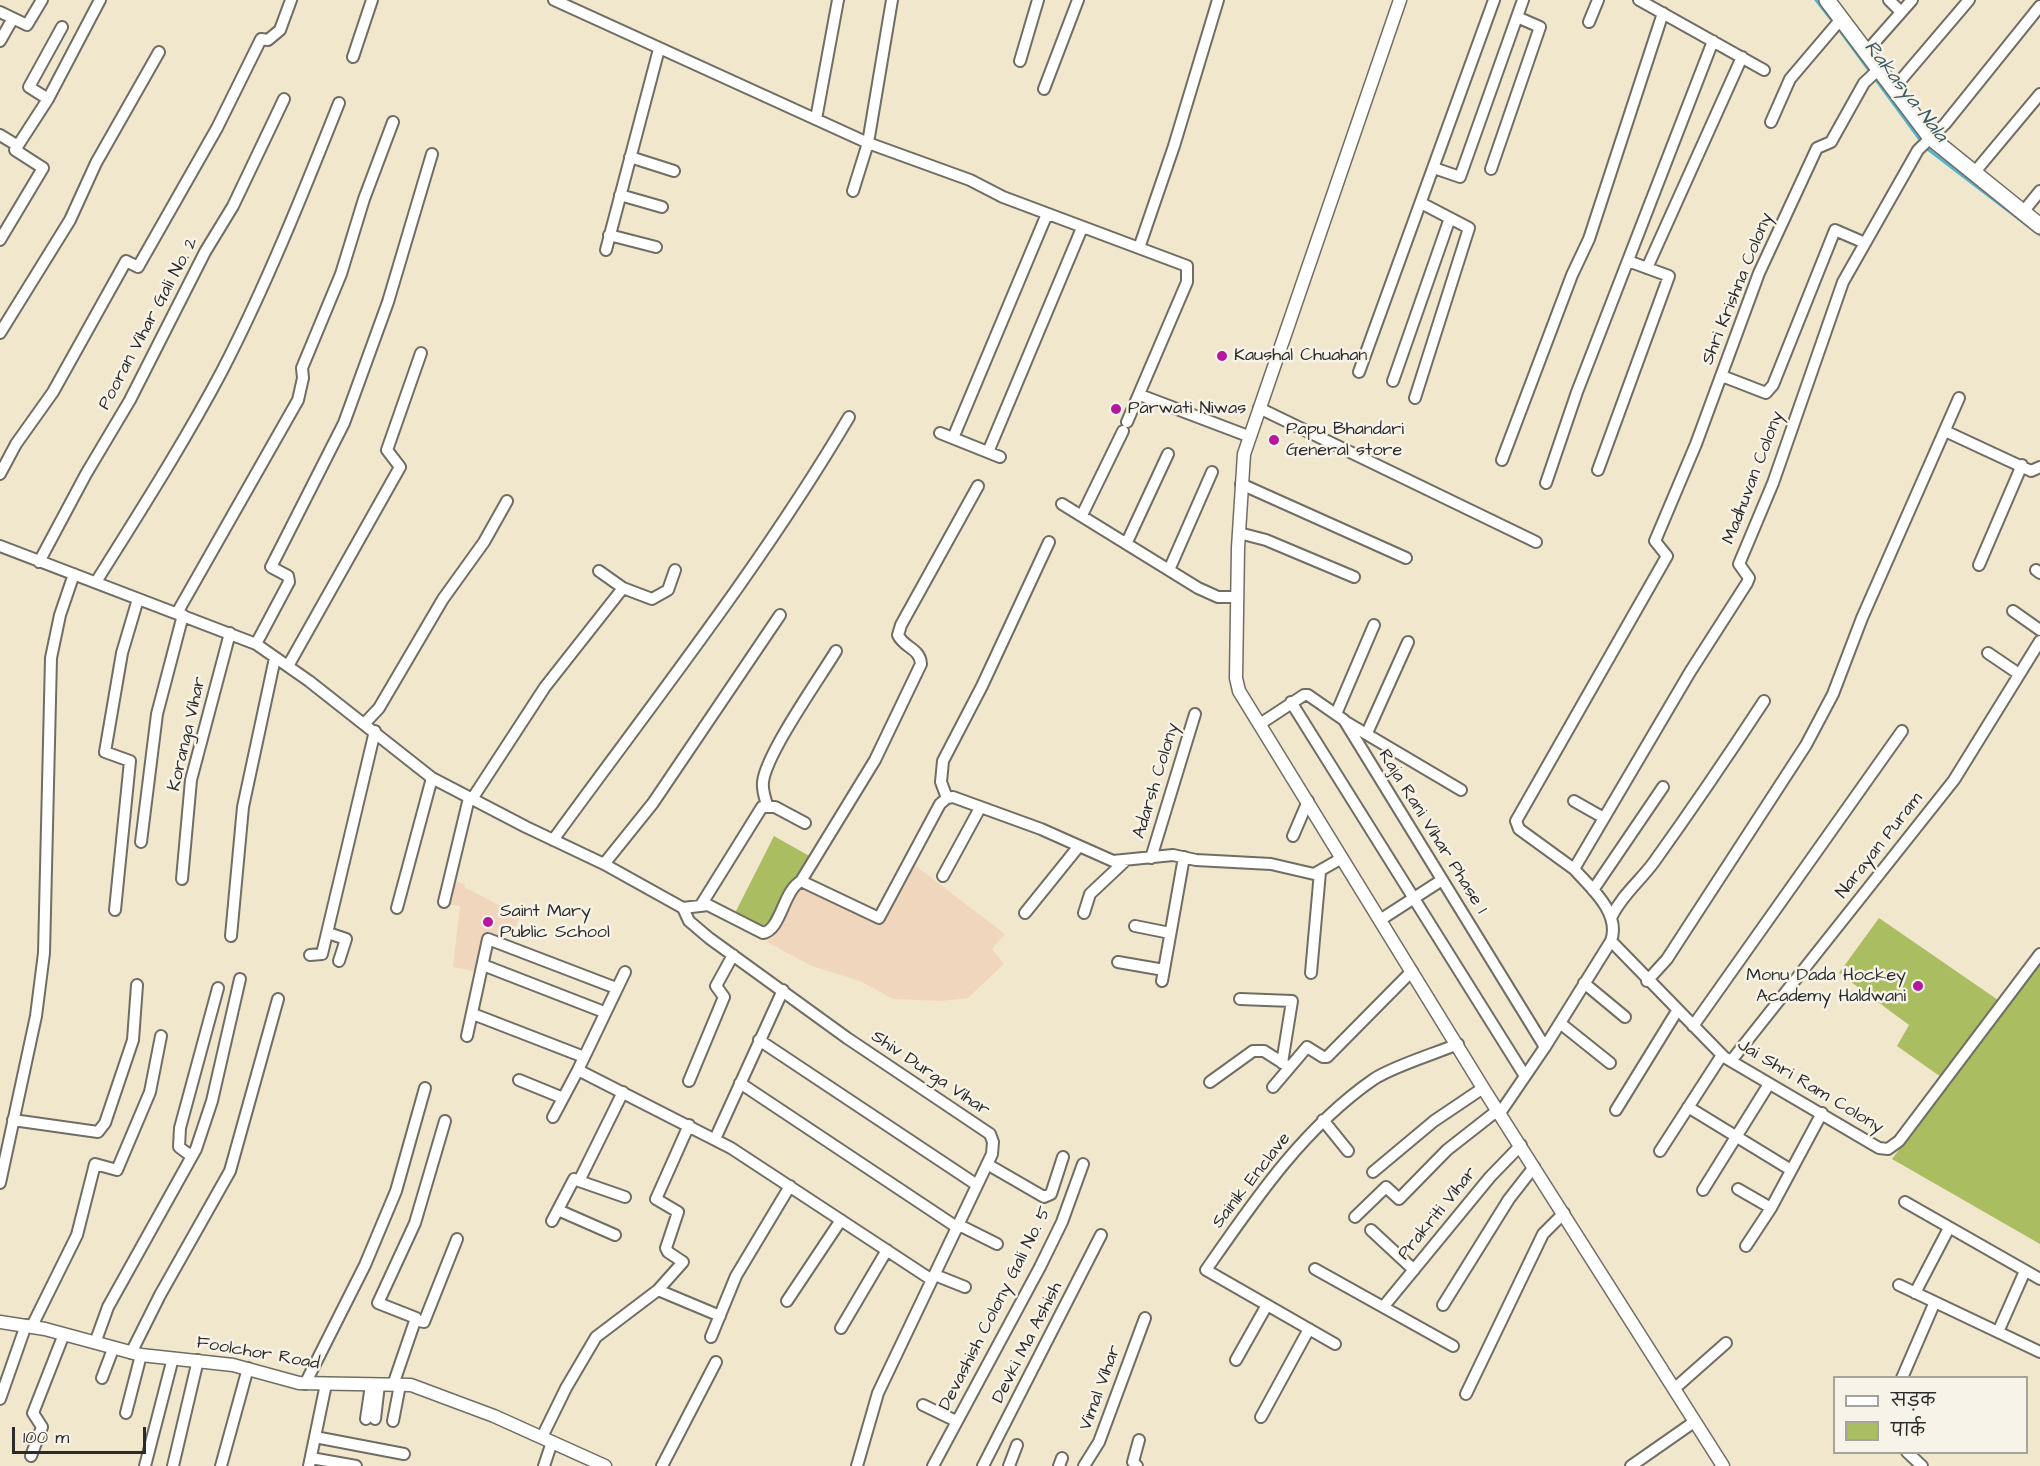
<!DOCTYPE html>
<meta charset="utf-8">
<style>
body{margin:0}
#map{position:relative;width:2040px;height:1466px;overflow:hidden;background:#f1e7cd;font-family:"Architects Daughter","Playpen Sans Deva",sans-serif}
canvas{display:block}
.legend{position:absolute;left:1833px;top:1376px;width:195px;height:78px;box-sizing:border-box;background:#f7f3e8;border:2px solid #a5a39c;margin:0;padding:8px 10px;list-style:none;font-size:18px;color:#2b2b2b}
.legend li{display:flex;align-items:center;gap:12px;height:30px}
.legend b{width:30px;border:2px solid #a5a39c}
.scale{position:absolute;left:12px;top:1427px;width:134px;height:27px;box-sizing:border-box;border:3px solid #2b2b2b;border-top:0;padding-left:8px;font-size:18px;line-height:21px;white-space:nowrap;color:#2b2b2b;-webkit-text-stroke:4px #f7f3e8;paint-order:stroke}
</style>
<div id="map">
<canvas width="2040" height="1466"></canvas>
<ul class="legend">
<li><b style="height:8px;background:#fff"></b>सड़क</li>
<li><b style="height:16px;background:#abbd61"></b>पार्क</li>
</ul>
<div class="scale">100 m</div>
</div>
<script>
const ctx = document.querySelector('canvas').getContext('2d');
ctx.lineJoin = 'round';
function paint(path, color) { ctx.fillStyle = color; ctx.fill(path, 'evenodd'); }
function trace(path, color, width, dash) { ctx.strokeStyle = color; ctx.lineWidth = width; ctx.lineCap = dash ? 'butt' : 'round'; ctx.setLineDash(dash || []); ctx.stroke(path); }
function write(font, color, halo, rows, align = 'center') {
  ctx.font = font + ' "Architects Daughter",sans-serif'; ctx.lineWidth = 5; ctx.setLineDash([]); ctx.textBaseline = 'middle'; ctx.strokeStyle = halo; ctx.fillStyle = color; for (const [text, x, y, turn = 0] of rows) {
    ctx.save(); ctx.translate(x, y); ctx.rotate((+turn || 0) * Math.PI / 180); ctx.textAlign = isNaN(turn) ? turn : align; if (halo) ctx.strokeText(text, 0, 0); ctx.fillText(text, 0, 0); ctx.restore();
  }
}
const built = new Path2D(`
 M913,864l92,70 -13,15 12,15 -36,34 -28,3 -47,-2 -33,-18 -48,-15 -45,-24 31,-53 8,-3 76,36z
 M453,881l12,3 -1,3 56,29 -6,14 -7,-2 -4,10 -18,-4 -8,38 -24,-5 7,-61 -14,-2z`);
const green = new Path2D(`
 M774,836l37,21 -9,17 -12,9 -22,44 -11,1 -23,-13z
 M1879,918l119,82 -57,77 -44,-31 12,-21 -70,-52z
 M2040,963v281l-148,-85z`);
const stream = new Path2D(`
 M1816,0l18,23
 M1838,28l83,113
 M1925,147l115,88`);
const minor = new Path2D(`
 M554,0l314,143 102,37 33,17 184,69v16l-60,140
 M1639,0l125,70
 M1889,0l12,12
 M0,12l27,13 15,-25
 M1589,22l9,-22
 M0,41l12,-21
 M1867,51l45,-51
 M353,57l19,-57
 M1020,61l18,-61
 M1894,88l75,-88
 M1044,89l34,-89
 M48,99l-19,-12 33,-60
 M816,119l22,-119
 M1771,122l19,-43 51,-60
 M0,135l18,11
 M630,157l44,14
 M1434,168l26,9 63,-177
 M1491,169l49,-142 -23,-10
 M1974,173l66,-79
 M853,191l15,-48 24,-143
 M620,195l42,12
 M2023,212l17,-21
 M609,235l47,12
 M0,240l43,-72 -28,-18 33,-51 52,-99
 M1139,248l35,-102 44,-146
 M606,250l53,-201
 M1647,268l95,-211
 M0,333l70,-113 26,-57 63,-111
 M1359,372l135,-372
 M1722,376l44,17 7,-8 62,-155 30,13
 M1393,381l57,-163
 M1140,395l108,41
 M1415,398l54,-170 -48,-25
 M1259,408l277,134
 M1945,431l86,40 9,-4
 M940,433l60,24
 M953,438l94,-224
 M988,452l94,-224
 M1502,460l70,-185 17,-36 74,-226
 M1598,470l71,-194 -41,-15
 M0,474l16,-30 37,-52 73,-131 12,6 79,-139 44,-89 7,1 12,-10 11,-30
 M1546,483l31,-91 136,-351
 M1241,484l165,74
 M1062,504l136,84 20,9h18
 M1082,515l41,-84
 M1239,533l27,7 88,37
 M1127,542l41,-88
 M0,546l256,98 53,37 123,97 94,49 78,37 79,44 25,-3 55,28c18,-3 20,-42 38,-52l78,37 61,-114 7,-6 6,-1 88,32 72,32 60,-6 23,5 75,4 43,10 28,-16
 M39,562l47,-88 44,-74 75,-148 28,-46 51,-107
 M1979,565l43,-100
 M1169,570l43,-98
 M2036,570l4,3
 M599,571l24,17 29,11 16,-9 7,-20
 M96,582c43,-69 88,-139 126,-211 44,-85 82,-180 117,-268
 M2013,611l27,19
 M177,613l121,-213 5,-22 -1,-10 39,-94 23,-75 29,-77
 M256,644l33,-62 -1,-6 -17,-9 73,-144 44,-121 44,-148
 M1988,653l31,21
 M288,666l112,-199 -13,-17 34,-97
 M1291,702l234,374
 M1336,714l38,-89
 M1346,722l115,68
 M365,723l14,-15 64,-109 41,-57 23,-41
 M1260,724l44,-29h4l36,25 201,327
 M1367,733l41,-91
 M947,798l-6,-16 2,-21 39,-75 67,-144
 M472,799l73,-112 78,-99
 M1574,801l30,17
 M767,805c-2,-7 -5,-15 -4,-23 3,-28 56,-103 73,-131
 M1293,836l15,-35
 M553,840c101,-139 208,-274 296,-423
 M141,842l16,-128 26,-99
 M1151,858l44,-144
 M604,864l49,-61 127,-188
 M1574,869l-55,-40 -3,-8 151,-265 -12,-15 41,-97 63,-171 58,-125 14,-6 33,-59 16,-15
 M943,876l37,-68
 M182,879l9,-99 39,-147
 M801,881l74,-121 46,-96c-1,-16 -17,-16 -23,-29l3,-10 77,-139
 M1593,890l70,-103
 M444,902l25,-104
 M701,905l61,-98h13l30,16
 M397,908l35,-130
 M683,908l6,13 20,17 138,100 143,96 3,8 -1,12 -114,239 -21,73
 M115,910l15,-149 -25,-9 17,-99 16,-54
 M1025,913l54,-67
 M1084,913l6,-19 34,-32
 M1612,916c10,-21 29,-36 42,-54 38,-53 74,-106 110,-161
 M1380,920l62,-40
 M1135,926l35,7
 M328,933l18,6 -7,22
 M231,936l12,-129 32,-149
 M1611,941c10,-28 -20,-53 -37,-72l116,-197 57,-89 2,-5 -10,-14 34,-81 70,-201 75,-132 27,-26 95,-118
 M310,955l12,-1 53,-223
 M1118,962l46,8
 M483,965l121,47
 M1311,973l9,-101
 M1162,981l22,-124
 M1647,981l20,-22 139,-214 27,-51 29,-76 97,-220
 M1584,983l41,34
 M1240,999l52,2 -10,62
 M473,1014l111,43
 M1560,1023l50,40
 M1693,1026l209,-295
 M467,1036l21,-97 128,49
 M759,1040l218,145
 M1731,1061l223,-281 86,-139
 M578,1070l153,78 201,132
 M519,1080l44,18
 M689,1081l35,-84 -8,-11 17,-31
 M1210,1082l43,-31h11l22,14
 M740,1083l218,145
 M1273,1087l34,-40 16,10h4l85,-86
 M1688,1107l103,63
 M1616,1110l61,-99
 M1500,1113l45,-66 66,-106 113,116 155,91 9,1 11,-8 141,-187
 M553,1117l25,-47 47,-98
 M13,1120l85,12 7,-9 28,-83 4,-55
 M1323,1120l25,31
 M715,1139l68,-149
 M1660,1151l62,-96
 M191,1156l-12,-9 1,-19 38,-140
 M987,1164l57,33 7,-3 12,-37
 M1373,1172l61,-51 49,-33
 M579,1181l46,16
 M0,1183l36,-167 8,-63 7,-295 9,-43 14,-41
 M1738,1189l33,19
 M1703,1190l66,-106
 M1905,1202l135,77
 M558,1210l57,25
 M1355,1217l31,-30 13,12 48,-49 51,-40
 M552,1221l22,-42 5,2 44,-89
 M959,1225l38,19
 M1371,1230l43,40
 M1746,1246l25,-38 51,-95
 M1315,1269l138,77
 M935,1275l30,12
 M1899,1285l141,67
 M658,1290l62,26
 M1915,1293l34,-65
 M787,1301l54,-81
 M1443,1305l66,-106 25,-32
 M1384,1306l106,-129 31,-32
 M415,1320l9,2 33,-83
 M32,1326l45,-91 18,-71 22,6 33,-78 11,-56
 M841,1328l46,-78
 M1998,1332l27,-61
 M711,1337l25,-61 54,-90
 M95,1343l13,-36 88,-158 16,-48 28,-122
 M1335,1344l-129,-74c48,-69 97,-142 168,-191 20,-13 60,-25 84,-35
 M131,1353l29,-58 70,-124 48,-172
 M1236,1360l31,-55
 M102,1378l11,-29
 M1902,1378l32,-74
 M305,1384l60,-119 31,-74 29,-103
 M393,1385l23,-67 -38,-15 37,-80 30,-102
 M1674,1389l52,-46
 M1466,1394l77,-160 21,-21
 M0,1399l26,-74
 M923,1405l33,16
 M126,1413l15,-58
 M1261,1417l48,-88
 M366,1419l5,-34
 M375,1419l4,-34
 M393,1421l7,-36
 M315,1437l89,17
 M542,1437l24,-49 30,-51 62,-47 25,-28 -15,-10 -2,-4 12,-36 -22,-13 33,-74
 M1907,1452l15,14
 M31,1456l11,-29 -9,-14 31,-79
 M311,1458l45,8
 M145,1466l28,-108
 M173,1466l25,-106
 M221,1466l27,-98
 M309,1466l17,-82
 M544,1466l8,-24
 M662,1466l54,-104
 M933,1466l107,-199 22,-45 21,-58
 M983,1466l118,-231
 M1009,1466l8,-21
 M1059,1466l3,-8
 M1084,1466l15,-24 46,-124
 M1137,1466l-4,-4 6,-22
 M1631,1466l63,-44`);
const tertiary = new Path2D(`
 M1400,0l-156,454 -6,94 -2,130 3,13 244,397 240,378
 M0,1322l45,7 96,26 92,10 66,18 112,2 83,31 111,50`);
const secondary = new Path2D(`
 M1827,0l104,138 109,88`);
const markers = [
 [1222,356,6,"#b5179e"],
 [1116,409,6,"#b5179e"],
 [1274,440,6,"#b5179e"],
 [488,922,6,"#b5179e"],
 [1918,986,6,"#b5179e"]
];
const streetNames = [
 ["Shri Krishna Colony",1738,289,-68],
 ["Pooran Vihar Gali No. 2",149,324,-62],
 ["Madhuvan Colony",1754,478,-69],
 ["Koranga Vihar",188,734,-77],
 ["Adarsh Colony",1157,781,-73],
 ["Raja Rani Vihar Phase 1",1432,832,58],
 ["Narayan Puram",1880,846,-52],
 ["Shiv Durga Vihar",930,1074,34],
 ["Jai Shri Ram Colony",1810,1087,31],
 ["Sainik Enclave",1252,1181,-52],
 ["Prakriti Vihar",1438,1214,-51],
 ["Devashish Colony Gali No. 5",996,1309,-63],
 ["Devki Ma Ashish",1028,1343,-63],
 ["Foolchor Road",258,1354,10],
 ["Vimal Vihar",1101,1388,-70]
];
const poiNames = [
 ["Kaushal Chuahan",1234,356],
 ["Parwati Niwas",1128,409],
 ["Papu Bhandari",1286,430],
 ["General store",1286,451],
 ["Saint Mary",500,912],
 ["Public School",500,933],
 ["Monu Dada Hockey",1906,976,"right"],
 ["Academy Haldwani",1906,997,"right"]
];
const waterNames = [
 ["Rakasya Nala",1905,92,52]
];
paint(built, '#f0d6bc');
paint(green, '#abbd61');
trace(stream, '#52b5d0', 3);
trace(minor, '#706d64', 14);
trace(tertiary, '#706d64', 15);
trace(secondary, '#706d64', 18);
trace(minor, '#fff', 10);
trace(tertiary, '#fff', 12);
trace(secondary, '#fff', 15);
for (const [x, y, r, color] of markers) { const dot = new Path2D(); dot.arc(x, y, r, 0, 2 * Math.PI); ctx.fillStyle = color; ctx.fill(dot); trace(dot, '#f7f3e8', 2); }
write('18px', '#2b2b2b', '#f7f3e8', streetNames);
write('18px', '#2b2b2b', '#f7f3e8', poiNames, 'left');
write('italic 20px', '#395b65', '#f7f3e8', waterNames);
</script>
